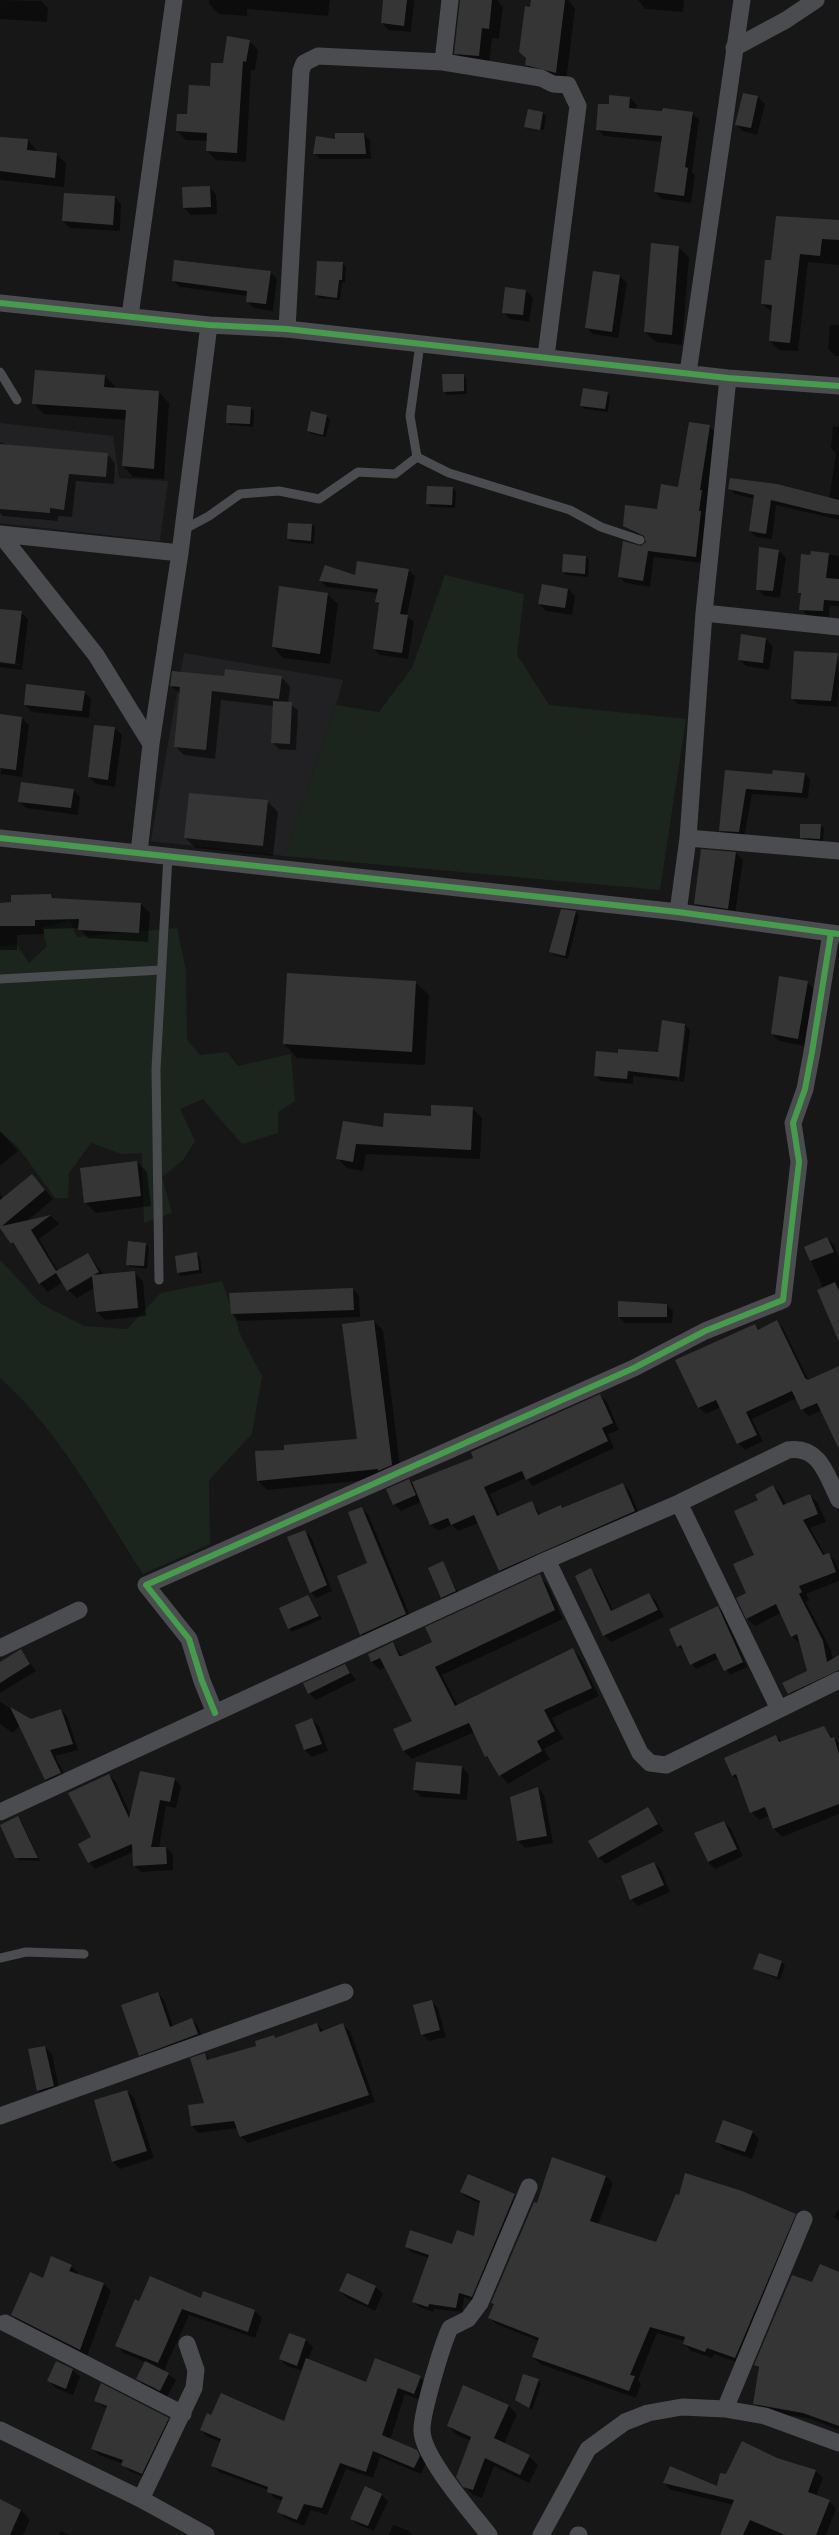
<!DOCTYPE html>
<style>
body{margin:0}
canvas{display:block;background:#171717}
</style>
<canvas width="839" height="2535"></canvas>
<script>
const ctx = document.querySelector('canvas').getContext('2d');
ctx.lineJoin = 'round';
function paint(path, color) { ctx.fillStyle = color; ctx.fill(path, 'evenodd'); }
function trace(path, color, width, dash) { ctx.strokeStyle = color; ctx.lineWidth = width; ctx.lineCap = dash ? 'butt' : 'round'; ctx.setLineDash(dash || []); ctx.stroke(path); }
const built = new Path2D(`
 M0,423l113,13 6,42 49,3 -8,60 -160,-18z
 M184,653l159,27 -7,25 -52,151 -133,-15z`);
const green = new Path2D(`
 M445,575l79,19 -7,61 32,50 137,14 -26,171 -376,-34 52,-151 43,7 33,-44z
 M70,920l7,17 100,-9 9,43 1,69 13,15 27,-3 11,14 53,-12 4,47 -17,11v21l-36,11 -39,-45 -23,10 15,32 -12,19 -21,17 10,36 -28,10 -2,-70 -20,1 -31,-11 -22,30 -1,25h-13l-37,-51 -18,-15v-186l17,-1 12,18 18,-17 -5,-18z
 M0,1260l41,44 43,22 43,3 34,-36 61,-12 19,55 21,40 -10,58 -43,46 1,64 -67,30c-42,-65 -84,-144 -143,-196z`);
const shadow = new Path2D(`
 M0,0l41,1 7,7 -1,14 -47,-3z
 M209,0h121l-2,16 -81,-7v7l-28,-2 -10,-10z
 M384,0h30l-3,32 -22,-2 -7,-7z
 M461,0h36l6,7 -4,32 -7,-1 -3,28 -23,-2 -11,-11z
 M532,0h36l7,8 -9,74 -30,-7 -10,-10 1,-6 -7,-7z
 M638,0h46l-1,12 -38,-3z
 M249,41l9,9 -3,20h-4l-5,92 -30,-2 -9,-9v-10l-21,-1 -9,-9 34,-44 13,-23z
 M610,96l20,2 7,7 -1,4 56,4 7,7 -7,53 3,2 -4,28 -29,-4 -7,-7 7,-50 -58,-6 -7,-7 12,-24z
 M758,97l7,7 -8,31 -14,-4 -7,-7z
 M529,110l14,3 3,3 -2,14 -16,-3v2l15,4 -14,-3 -4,-3z
 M364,134l6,6 1,19h-51l-6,-6 22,-13z
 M0,138l28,2 10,12 18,2 10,9 -2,24 -64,-7z
 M209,187l7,7 1,20 -26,1 -7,-7z
 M115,197l6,7 -1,27 -50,-3 -7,-7z
 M839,221v44l-31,-3 -10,89 -19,-1 -9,-9 3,-28 -11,-9 10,-42z
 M678,247l11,10 -7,88 -26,-3 -11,-10z
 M343,263l3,4 -1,16h-3l-2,17 -21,-2 -3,-4z
 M270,272l7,7 -4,32 -19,-3 -7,-7 1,-5 -68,-9 -7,-7z
 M620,276l7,7 -9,55 -25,-4 -7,-7z
 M526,291l7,7 -4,24 -19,-3 -7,-7z
 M830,325h9v31h-4l-7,-7z
 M463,375l3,3 1,16 -20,1 -3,-4z
 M105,376l10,10v3l44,3 10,11 -5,76 -31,-2 -10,-11 3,-46 -82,-6 -11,-11z
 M607,393l3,3 -2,16 -24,-3 -3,-4z
 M228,406l23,2 3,3 -1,16 -23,-2 -3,-3z
 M327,416l3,3 -4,18 -14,-3 -4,-3z
 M709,426l7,7 -11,84 2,2 -5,44 -48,-6 -4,30 -24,-4 -7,-6 28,-35 -23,-17 34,-15 21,-22z
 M833,426l6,1v93l-63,-15 -4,34 -16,-2 -6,-6 4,-32 -19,-5 -6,-6 100,11 7,-46 -5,-5z
 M0,442l8,3 99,9 8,9 -1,21 -38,-3 -4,36 -14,-1v5l-55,-5 -3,-3z
 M453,488l3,3 -1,17 -24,-1 -4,-4z
 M312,525l3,3 -1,16 -23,-2 -3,-3z
 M779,551l7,7 -6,40 -16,-2 -7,-7z
 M811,552l28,4v50h-9l-1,11 -22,-2 -6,-6v-14l-2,-2z
 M564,555l22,1 3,4 -1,17 -22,-2 -3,-3z
 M408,570l7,6 -8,40 7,6 -6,37 -28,-4 -6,-6 6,-43 -4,-4 2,-9 -51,-6 -7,-6z
 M280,588l47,6 11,10 -8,60 -47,-6 -10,-11z
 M568,589l7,7 -3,19 -26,-4 -7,-7z
 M0,610l21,2 7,7 -6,51 -22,-3v-4l20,2v-1l-20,-3z
 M766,639l7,7 -4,24 -23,-4 -7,-7z
 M837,654l2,37 -2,16 -39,-3 -6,-6z
 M281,677l9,9 -2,17 10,7 -2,40 -17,-1 -7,-7 2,-36 -53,-6 -6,59 -31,-4 -9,-9 5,-52 -9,-9 54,-7z
 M84,692l7,7 -2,19 -57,-6 -7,-7z
 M22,718l7,7 -7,52 -21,-3 -1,-49z
 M95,726l20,2 7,7 -7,52 -19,-3 -7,-7z
 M726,771l47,4 32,-1 5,5 -2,19 -56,-4 -8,44 -19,-2 -5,-6z
 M73,790l7,7 -2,18 -52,-7 -7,-7z
 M267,801l11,11 -5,44 -77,-8 -11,-10z
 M820,825l4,3 -1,14 -19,-2 -3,-3z
 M736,853l7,7 -8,55 -33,-4 -7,-7z
 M51,895l4,4 86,5 9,9 -2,29 -60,-4 -9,-10 -35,1v5l-27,1v15h-17v-46z
 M562,910l14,2 3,3 -11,44 -14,-4 -4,-3z
 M288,974l127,8 14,13 -4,70 -128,-7 -13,-14z
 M780,977l27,5 7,7 -10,57 -25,-5 -7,-7z
 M685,1025l5,5 -6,52 -5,-1 7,-53h-2l-7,53 -44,-5v8l-32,-3 -6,-6 24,-21 40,-1z
 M472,1108l10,10 -2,41 -114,-5 -3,17 -16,-3 -10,-10 7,-36 40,7z
 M0,1131l18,20 -18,15z
 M137,1162l10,10 4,34 -55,7 -11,-11z
 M32,1175l21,24 -27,23 25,-6 8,8 -20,15 19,32 30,-17 16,21 30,-3 9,9 3,35 -41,4 -9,-9 -2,-23 -17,10 -8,-7 28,-17 -1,-2 -27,19 -6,-9 -15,10 -9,-9 -20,-33 -19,-22v-34l4,5z
 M827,1238l7,7 5,12v85l-21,-52 5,-2 -18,-41z
 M146,1244l3,3 -2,22 -17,-2 -3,-3z
 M196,1253l4,4 2,16 -21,3 -3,-3 -2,-16z
 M353,1289l6,7 1,21 -121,4 -7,-7z
 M667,1305l6,6 -1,12h-47l-6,-6z
 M374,1321l9,9 18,144 -14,4 -120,12 -9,-9 27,-30 73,-11z
 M777,1322l6,6 26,53 30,-14v72l-17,-29 -13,6 -7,-6 -5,-12 -45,21 11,22 -18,9 -7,-7 -17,-36 -15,7 -7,-6 55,-83 6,5z
 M600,1395l7,7 12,28 -11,4 6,14 -81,38 -7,-8 -36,16 10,22 32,-13 9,12 20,-9 2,3 60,-25 6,6 12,28 -135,59 -7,-6 -20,-48 -21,8 -6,-6 -14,6 -7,-6 -10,-23 -20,9 -7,-7 -6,-14 21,-10 3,3 62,-25z
 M773,1486l8,8 5,11 24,-10 8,8 8,19 -16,6 15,27 3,-1 8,8 3,7v12l-33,13 3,6 -3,2 25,48 2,10 6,-4v24l-42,21 -8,-8 19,-21 -8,-28 -8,-8 -11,-23 -26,13 -8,-8 1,-25 7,-38 4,-55z
 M362,1508l6,6 44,106 -45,21 -6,-7 8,-70z
 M305,1532l6,5 21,54 -16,7 -5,-6z
 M443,1563l16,31 -14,6 -3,-3z
 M591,1570l6,7 16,33 36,-16 7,7 8,16 -53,25 -7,-7z
 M539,1576l8,8 16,35 -121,56 16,31 114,-57 8,8 19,39 -47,22 11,21 -19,10 6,10 -42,25 -22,-28 -11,-24 -63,27 -8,-8 9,-30 -27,-54 -6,3 -8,-8 -3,-8 24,-11 10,14 31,-15z
 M308,1596l14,23 -30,13 -3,-4z
 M718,1607l5,5 24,55 -17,8 -11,-17 -23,11 -12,-18 -6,-5z
 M21,1650l15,21 -36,22v-29z
 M345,1665l11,15 -40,20 -7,-7z
 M0,1702l31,18 30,-10 6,6 11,34 -23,6 12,23 -15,7 -6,-6 -26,-55 -7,8 -13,-9z
 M312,1720l7,6 9,25 -16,6 -7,-7 -9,-25z
 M824,1728l15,15v71l-57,23 -8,-8 -5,-13 -10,4 -8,-8 -10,-29 -8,-7 -8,-18 51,-22 6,6z
 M417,1764l45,3 7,7 -2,26 -46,-3 -7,-7z
 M109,1775l7,7 15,34 43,-37 7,7 -5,22 -10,-2 -7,42h7l7,6v16l-32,2 -7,-7 -1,-13 -38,17 -6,-7z
 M538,1788l6,7 9,48 -28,5 -7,-7 -7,-43z
 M648,1809l16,22 -58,33 -7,-6z
 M18,1818l3,3 19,40 -21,-1 -3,-3z
 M724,1822l7,7 12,27 -28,13 -7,-7z
 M654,1863l7,7 9,22 -32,14 -7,-7z
 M782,1962l3,3 -5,15 -26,-11z
 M158,1993l6,7 9,26 19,-6 6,6 6,15 -58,21 -7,-7z
 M431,2001l7,7 8,29 -17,4 -7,-7z
 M317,2024l7,7 19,-6 7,6 25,71 -127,41 -7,-6 -3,-9 -40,5 -6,-7 13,-22 -1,-50 6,6 48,-13 15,-11 3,2z
 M45,2047l7,7 8,39 -15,5 -7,-7z
 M127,2091l7,7 20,60 -34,11 -7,-7z
 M752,2132l7,7 -7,20 -28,-10 -7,-7z
 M553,2159l53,17 7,7 -15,42 59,19 138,-29 7,7 -60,142 -28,-10 -2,4 -21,-7 -7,-7 1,-3 -28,-8 -19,47 3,4 -5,14 -96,-34 -7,-7 6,-16 -43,-17 -6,-6 4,-13 -2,-2 45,-98z
 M461,2192l54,3 5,5 -43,102 -13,-5 -2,15 -28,-3 -1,3 -14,-5 -5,-5 15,-44 -18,-6 -5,-6 46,-1 23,-7 6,-34 -15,-7z
 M839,2207v14l-5,-4z
 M71,2266l7,6 -1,3 27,9 7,7 -24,65 -68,-34 -7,-7z
 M839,2273v157l-29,-11 -49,-9 -7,-7 5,-34 -4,-4 58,-81z
 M348,2274l28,13 7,7 -8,17 -28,-13 -7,-7z
 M204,2293l51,18 7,7 -7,20 -66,-23 -25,56 12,9 -9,17 -23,-12 -7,-6 8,-17 -21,-9 -7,-7 23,-44 61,-3z
 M289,2334l17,6 7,7 -5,13 58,23 54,-6 7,7 -7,16 -15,-6 -15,46 26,11 7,7 3,5 -5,11 -41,-17 -7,21 -27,-9 -19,46 -16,-5 -7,16 -19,-8 -6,-7 4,-10 -9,-3 -6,-8 -49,-18 -7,-7 9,-23 -13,-5 -7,-7 83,-8 19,-51 -16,-5 -7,-7z
 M57,2362l16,8 7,7 -7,18 -17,-7 -7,-7z
 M538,2380l3,4 -9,26 -16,-10z
 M95,2401l73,18 6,6 -25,54 -20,-8 -6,-7 -24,-9 -7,-6 15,-40z
 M508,2405l9,9 -13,30 25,12 9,9 -9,18 -35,-17 -12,32 -9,-3 -9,-9 7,-45 -14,-6 -9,-9z
 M777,2459l39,12 7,7 -7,18 13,5 7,7 -10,27h-83l-9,-30 -63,-15 -7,-7 54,4 8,-12z
 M365,2488l17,7 6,6 -14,30 -17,-7 -6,-6z
 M0,2500l21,10 9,10 -7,15h-23z
 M393,2525l15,5 5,5h-24z
 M61,2531l9,4h-11z`);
const building = new Path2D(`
 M383,0h24l-3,26 -23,-3z
 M460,0h32l-3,29 -7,-1 -3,28 -25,-2z
 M531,0h34l-9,73 -31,-8 1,-7 -7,-6 6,-46 5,1z
 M227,36l23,4 -4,22 -3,-1 -6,92 -31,-2 1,-18 -31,-2 1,-17h10l2,-29 21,1 1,-23h12z
 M743,93l15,3 -7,32 -16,-3z
 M609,95l21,2 -1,11 33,3 1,-3 30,4 -8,55 3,1 -4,28 -30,-4 8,-56 -66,-6 2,-26h11z
 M528,109l15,3 -3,18 -16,-3z
 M335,133h29l2,21h-53l3,-18 19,3z
 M0,137l28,2 -1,11 30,3 -2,25 -55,-7z
 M210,186l1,21 -28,1 -1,-21z
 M64,193l51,3 -2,29 -51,-4z
 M776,216l63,4v20l-17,-1 -2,17 -20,-2 -10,89 -21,-2 3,-36 -11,-1 4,-44h6z
 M651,243l28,3 -7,89 -28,-3z
 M174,260l97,11 -5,33 -20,-2 1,-11 -75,-10z
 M317,261l26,1 -1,18h-3l-2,18 -22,-3z
 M593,271l27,4 -8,57 -27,-4z
 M505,287l21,3 -3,25 -21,-2z
 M35,370l70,5 -1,12 55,4 -5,78 -32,-3 4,-56 -94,-6z
 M442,374h22v17l-21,1z
 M583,388l25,4 -3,17 -25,-3z
 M227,405l24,2 -1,17 -24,-1z
 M311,411l16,4 -4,20 -16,-4z
 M689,422l21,3 -10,65h2l-3,21h2l-5,46 -48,-6 -5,30 -25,-4 5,-36 18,5 5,-4 -2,-6 -21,-10 2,-21 32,4 4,-25 17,3z
 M0,444l108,9 -2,24 -37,-3 -5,36 -14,-2v5l-50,-4z
 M730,478l47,6 62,16v15l-15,-2 -53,-13 -5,34 -17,-3 5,-36 -26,-6z
 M427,486l26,1 -1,18 -26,-1z
 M288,523l24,1 -1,17 -24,-2z
 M759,547l20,3 -6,41 -17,-1z
 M811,551l18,2 -3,25 13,1v22l-15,-1 -1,11 -24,-1 2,-17h-3l3,-39 9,1z
 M563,554l23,2 -1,18 -23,-2z
 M357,561l52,8 -9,45 8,1 -6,38 -29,-4 6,-46 -4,-1 3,-13 -59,-8 6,-16 30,10z
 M542,584l26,5 -3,19 -27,-4z
 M279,586l49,7 -8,61 -48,-7z
 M0,609l22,2 -7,53 -15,-2z
 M741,634l25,4 -3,25 -25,-3z
 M794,651l44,2 -7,48 -40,-2z
 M225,669l57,7 -3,23 -67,-8 -6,59 -32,-3 6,-60 -10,-1 2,-15 52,5z
 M26,684l59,7 -3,20 -58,-6z
 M273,701l19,1 -2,42 -19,-1z
 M0,714l22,3 -6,53 -16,-2z
 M94,725l21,2 -7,53 -20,-3z
 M725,770l47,4 1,-4 32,3 -3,20 -56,-4 -7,43 -20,-1z
 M21,782l53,7 -3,19 -53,-6z
 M189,793l79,7 -5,46 -79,-8z
 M800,824h21l-1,15 -20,-1z
 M701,849l35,3 -8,57 -34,-5z
 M51,894l1,4 89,5 -2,30 -61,-3 1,-11 -44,1v6h-35v-23l11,-1v-7z
 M561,909l15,2 -11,45 -16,-4z
 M287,973l129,8 -4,71 -129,-8z
 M779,976l29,5 -10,58 -27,-5z
 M662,1020l23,4 -6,53 -51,-6 -1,8 -33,-3 2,-25 22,2v-4l40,3z
 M431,1105l42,2 -2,43 -115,-6 -3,18 -17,-3 7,-38 40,6 1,-14 47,3z
 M137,1161l4,35 -57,7 -4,-35z
 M32,1174l13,16 -43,36 49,-11 -20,15 25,41 32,-18 11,19 -6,3 42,-4 3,37 -42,4 -4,-36 -25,15 -11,-18 -17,11 -26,-42 -2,2 -11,-16v-28z
 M827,1237l7,15 -24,9 -6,-14z
 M128,1241l18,2 -2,23 -18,-1z
 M197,1252l2,18 -22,3 -2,-17z
 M835,1282l4,9v51l-22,-52z
 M353,1288l1,22 -123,4 -2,-21z
 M618,1301l49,3v13h-49z
 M374,1320l18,145 -14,6v-2l-121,12 -2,-30 29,-1v-5l73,-6 -15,-115z
 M777,1320l28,58 3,2 31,-14v83l-22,-46 -16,7 -9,-19 -46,21 11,23 -20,9 -21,-44 -18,8 -23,-48 80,-36 3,6z
 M600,1394l13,29 -11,5 6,13 -82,39 -4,-9 -38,16 13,29 35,-15 6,14 23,-10 1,3 61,-25 12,28 -136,60 -25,-56 -23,10 -3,-7 -18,7 -18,-43 61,-24 -2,-6z
 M409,1479l7,16 -23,10 -7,-16z
 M773,1485l10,20 27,-11 8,20 -15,6 20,35 6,-2 7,19 -37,14 3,6 -3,2 24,47 4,21 12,-7v15l-51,24 -6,-11 25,-12 -10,-37 -6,3 -15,-33 -30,15 -10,-21 10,-5 -13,-29 21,-9 -20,-44 24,-11 -3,-5z
 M362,1507l44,107 -46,21 -23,-59 30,-13 -19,-51z
 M305,1530l22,55 -17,8 -23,-56z
 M443,1561l13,30 -15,7 -13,-30z
 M591,1568l20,43 38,-18 9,17 -55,26 -28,-60z
 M540,1574l15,36 -120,57 20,39 118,-58 19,40 -48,22 11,21 -18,10 5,10 -43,25 -12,-20 -2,1 -16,-34 -66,28 -10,-22 19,-8 -32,-63 -9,4 -3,-8 25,-12 6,14h3l30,-14 -7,-15z
 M308,1595l11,21 -31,13 -9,-21z
 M718,1606l25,56 -19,9 -9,-18 -25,12 -9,-20 -4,2 -8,-18z
 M21,1649l9,15 -30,19v-21z
 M345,1664l5,9 -42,21 -5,-11z
 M10,1707l21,12 30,-10 12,35 -23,6 11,23 -16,7z
 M312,1718l10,26 -18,6 -9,-25z
 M824,1726l7,12 3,-1 5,17v50l-66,25 -8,-22 -15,6 -14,-39 -4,2 -8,-18 52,-23 3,7z
 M416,1762l46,4 -2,28 -47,-4z
 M140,1771l35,7 -5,24 -10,-2 -9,47h15l1,17 -34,2 -1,-22 -44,19 -10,-19 13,-7 -23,-44 41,-19 20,44z
 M538,1787l9,49 -30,5 -7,-44z
 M648,1807l10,17 -60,34 -10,-17z
 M18,1816l20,42h-23l-15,-33z
 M724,1821l13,28 -29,13 -14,-29z
 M654,1862l10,23 -34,15 -9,-24z
 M759,1953l23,8 -5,16 -24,-8z
 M158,1992l12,35 22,-9 6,16 -59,22 -18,-51z
 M432,2000l8,30 -19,5 -8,-30z
 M317,2023l3,9 23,-9 26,72 -129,42 -6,-16 -43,5 -3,-21 16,-2 -14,-45 15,-5 2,7 49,-14 -1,-5 19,-6 1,3z
 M45,2046l9,40 -17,5 -9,-42z
 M127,2090l20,61 -35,11 -18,-62z
 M723,2120l30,11 -8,21 -30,-10z
 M552,2157l54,19 -16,45 66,21 20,-48 3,1 6,-22 57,18 54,23 -61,144 -28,-10 -2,4 -22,-8 2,-7 -35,-10 -20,48 5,1 -6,15 -97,-34 7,-19 -51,-20 6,-14 -3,-1 43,-101 3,1z
 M468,2174l47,20 -43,103 -13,-4 -3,15 -27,-4 -1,3 -16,-5 17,-47 -24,-8 5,-17 42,14 5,-14 17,6 6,-35 -20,-9z
 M51,2256l21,9 -3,6 35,12 -24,67 -69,-35 19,-43 13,6z
 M820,2264l19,8v154l-36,-13 -50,-9 6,-37 -5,-2 38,-90 20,7z
 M347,2273l29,13 -8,19 -29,-14z
 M150,2276l51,22 2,-7 52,19 -7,22 -66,-23 -24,54 -43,-17 20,-47 4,2z
 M289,2333l17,6 -9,27 -18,-7z
 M306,2358l60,24 9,-24 46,18 -7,18 -16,-6 -16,47 35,15 3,6 -6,12 -41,-17 -7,21 -26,-9 -18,45 -18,-4 -7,16 -20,-8 6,-15 -16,-5 1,-5 -57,-21 10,-27 -21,-9 7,-17 4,2 10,-22 63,28z
 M56,2361l17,8 -7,20 -19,-8z
 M145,2361l24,12 -9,18 -24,-12z
 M523,2374l16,5 -10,29 -14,-8z
 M101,2383l68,35 -27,56 -21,-9 2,-5 -32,-11 16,-43 -13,-5z
 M463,2385l46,20 -15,33 36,17 -10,20 -35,-17 -12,32 -10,-3 -7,-10 15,-40 -24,-11z
 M742,2441l35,17 39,12 -8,22 22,8 -14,35h-31l-35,-15 -7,15h-23l14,-35 -71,-17 7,-17 47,20 3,-13 6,1z
 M365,2486l17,8 -14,32 -18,-7z
 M0,2499l21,11 -11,25h-10z`);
const lane = new Path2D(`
 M420,344l-10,72 7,41 32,16 121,37 31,17 39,13
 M0,372l17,28
 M183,530l26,-14 31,-22 39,-3 40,8 39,-27 37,2 22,-17
 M0,979l161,-9
 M159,1280l-3,-211 12,-213
 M0,1958l26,-6 58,2`);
const street = new Path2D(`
 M734,48l52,-28 30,-20
 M443,62l7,-62
 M0,303l209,22 78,4 441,49 111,8
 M130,316l44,-316
 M287,329l14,-258 3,-8 14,-7 125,6 98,16 12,6 15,1 10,21 -32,250
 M688,373l54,-373
 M0,534l180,19
 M1,535l95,120 55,89
 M704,613l135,14
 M0,838l678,74 161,22
 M688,838l151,13
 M139,853l12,-109 29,-191 29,-228
 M678,912l10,-74 16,-225 24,-235
 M839,1500c-12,-24 -19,-55 -51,-50l-109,53 -132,57 93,193 10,10 16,2 173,-85
 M679,1503l100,206
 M0,1648l79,-38
 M215,1713l-13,-32 -13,-42 -43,-54 488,-217 71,-37 78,-31 16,-138 -6,-39 12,-34 7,-37 19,-119
 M0,1812l547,-252
 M0,2116l345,-124
 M5,2323l178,91
 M725,2409l79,-190
 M0,2430l141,69 65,36
 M141,2499l53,-111 2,-18 -9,-26
 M489,2535c-17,-22 -66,-77 -67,-104 -1,-16 20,-86 28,-103l18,-9 12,-16 49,-116
 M541,2535l47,-86 37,-27 23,-9 34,-6 43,2 40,7 74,27
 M578,2535h1`);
const cycleway = new Path2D(`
 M0,303l209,22 78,4 441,49 111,8
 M0,838l678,74 161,22
 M215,1713l-13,-32 -13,-42 -43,-54 488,-217 71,-37 78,-31 16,-138 -6,-39 12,-34 7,-37 19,-119`);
paint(built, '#212123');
paint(green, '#1c241e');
paint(shadow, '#0007');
paint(building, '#353536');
trace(lane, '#4a4c50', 9);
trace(street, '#4a4c50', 17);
trace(cycleway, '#469c4c', 6);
</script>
